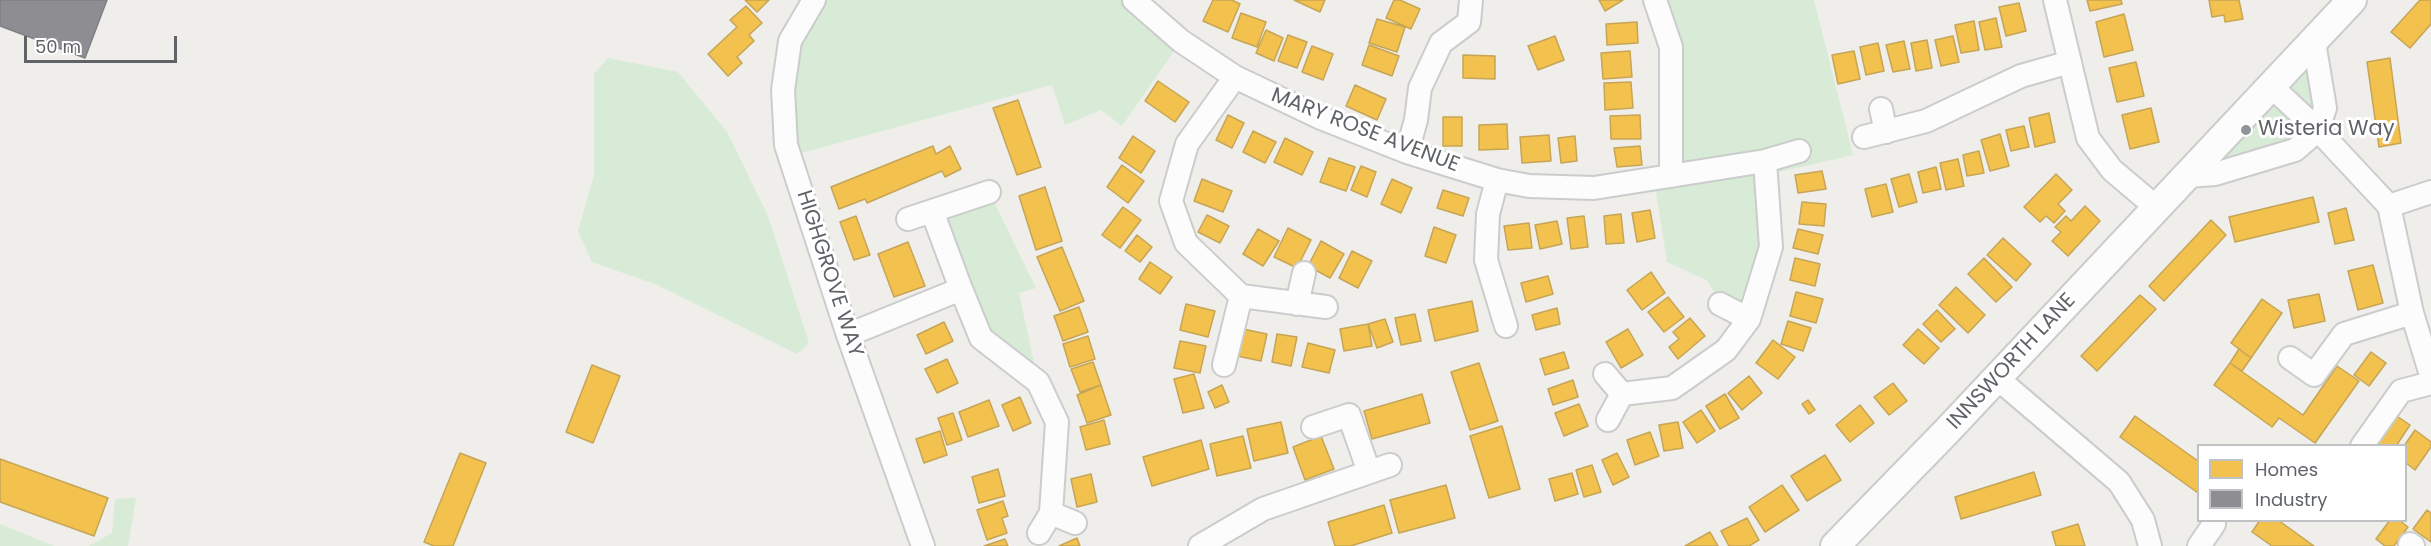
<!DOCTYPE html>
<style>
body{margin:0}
#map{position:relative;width:2431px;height:546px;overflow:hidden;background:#efeeea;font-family:Poppins,sans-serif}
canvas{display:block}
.legend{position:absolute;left:2197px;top:444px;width:210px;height:78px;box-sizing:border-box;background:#fff;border:2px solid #bfc1c3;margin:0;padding:8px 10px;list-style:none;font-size:18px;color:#5f6368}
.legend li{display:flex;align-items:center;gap:12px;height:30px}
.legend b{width:30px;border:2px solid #bfc1c3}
.scale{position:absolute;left:24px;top:36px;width:153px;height:27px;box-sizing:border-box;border:3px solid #5f6368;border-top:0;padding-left:8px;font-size:18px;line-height:21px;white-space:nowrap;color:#5f6368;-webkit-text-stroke:4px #fff;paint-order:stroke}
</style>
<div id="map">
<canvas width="2431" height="546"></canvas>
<ul class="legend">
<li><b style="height:16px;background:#f2c14e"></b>Homes</li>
<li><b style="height:16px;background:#8d8d92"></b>Industry</li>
</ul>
<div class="scale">50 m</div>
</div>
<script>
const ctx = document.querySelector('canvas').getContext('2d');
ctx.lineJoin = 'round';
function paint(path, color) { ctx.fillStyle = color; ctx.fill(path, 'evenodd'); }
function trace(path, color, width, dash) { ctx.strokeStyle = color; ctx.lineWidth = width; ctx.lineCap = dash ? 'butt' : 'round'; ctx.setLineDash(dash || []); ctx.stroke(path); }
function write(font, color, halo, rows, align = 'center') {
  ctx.font = font + ' Poppins,sans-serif'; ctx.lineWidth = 6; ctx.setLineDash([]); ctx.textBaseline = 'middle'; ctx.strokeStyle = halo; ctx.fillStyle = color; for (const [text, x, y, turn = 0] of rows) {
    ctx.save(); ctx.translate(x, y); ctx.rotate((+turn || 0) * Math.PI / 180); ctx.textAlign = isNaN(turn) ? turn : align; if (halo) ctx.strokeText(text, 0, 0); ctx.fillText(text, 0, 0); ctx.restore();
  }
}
const green = new Path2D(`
 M814,0h320l47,41 -59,85 -21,-16 -36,15 -13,-40 -262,71 -7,-66z
 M1655,0h159l39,155 -87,20 5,72 -22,72 -29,-15 -12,-23 -41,-19 -13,-83 17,-3v-129z
 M2314,42l4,88 -130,46z
 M608,58l70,14 49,60 41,84 41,127 -12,11 -142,-70 -63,-22 -14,-31 16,-56v-101z
 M989,192l47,96 -17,5 19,89 -57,-44 -49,-127z
 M136,498l-8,48h-39l23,-13 3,-34z
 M0,524l54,22h-54z`);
const homes = new Path2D(`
 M745,0h24l-12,12z
 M1213,0h19l8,4 -12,28 -25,-11z
 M1294,0h31l-5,12z
 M1394,0h6l20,9 -9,20 -25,-11z
 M1599,0h24l-18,11z
 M2087,0h34l1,4 -32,7z
 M2209,0h30l4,19 -18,3 -1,-7 -12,2z
 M2420,0h11v24l-21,24 -19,-16z
 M2019,3l7,28 -20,5 -7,-29z
 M746,6l16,17 -13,12 5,6 -17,16 5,6 -14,13 -20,-22 29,-27 -7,-7z
 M1241,13l25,9 -9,25 -25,-9z
 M2124,14l9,36 -29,7 -8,-35z
 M1996,18l6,29 -17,3 -6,-28z
 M1377,19l28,8 -8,25 -28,-9z
 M1974,21l5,29 -18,3 -6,-28z
 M1637,22l1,21 -31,2 -1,-21z
 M1266,30l17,8 -9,23 -18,-8z
 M1288,35l19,7 -10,26 -19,-7z
 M1555,36l9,24 -26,10 -10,-24z
 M1953,36l6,26 -18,4 -6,-26z
 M1927,40l5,28 -16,3 -5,-28z
 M1904,41l6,28 -17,3 -7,-27z
 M1878,43l6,28 -18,4 -6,-28z
 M1369,45l30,11 -7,20 -30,-11z
 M1312,46l21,8 -10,26 -21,-8z
 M1630,51l2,26 -29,2 -2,-26z
 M1854,51l6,28 -22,5 -6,-29z
 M1463,55l32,1v23l-32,-1z
 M2390,58l11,85 -22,4 -12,-85z
 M2136,62l8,34 -27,6 -8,-34z
 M1158,81l31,21 -14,20 -30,-21z
 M1631,82l2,26 -28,2 -1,-27z
 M1355,85l31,14 -9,21 -31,-14z
 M1018,100l23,67 -24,8 -24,-67z
 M2151,108l8,34 -29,7 -8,-34z
 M2049,113l6,29 -20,5 -6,-29z
 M1228,115l16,8 -12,25 -16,-8z
 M1640,115l1,24h-30l-1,-23z
 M1443,117h19v29h-19z
 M1507,124l1,25 -29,1v-25z
 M2024,126l5,21 -18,4 -5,-21z
 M1253,131l23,11 -11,21 -22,-11z
 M2000,134l9,32 -19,5 -9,-31z
 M1549,135l2,26 -29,2 -2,-26z
 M1133,136l22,15 -14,22 -22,-15z
 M1575,136l2,25 -16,2 -3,-25z
 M1285,138l28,14 -11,23 -28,-13z
 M933,146l3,8 14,-8 11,23 -16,8 -3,-6 -75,32 -2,-4 -26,10 -8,-22z
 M1640,146l2,19 -25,2 -3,-19z
 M1979,151l5,22 -17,3 -4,-21z
 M1329,158l26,9 -9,24 -26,-9z
 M1958,159l6,27 -18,4 -6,-27z
 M1122,165l22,16 -16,22 -21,-16z
 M1361,166l15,6 -9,25 -16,-7z
 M1936,167l5,22 -18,4 -5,-21z
 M1822,171l4,18 -28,4 -3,-18z
 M1909,174l8,28 -18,5 -8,-28z
 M2056,174l16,16 -14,14 7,7 -11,12 -8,-7 -6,6 -16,-15z
 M1202,179l30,12 -9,21 -29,-11z
 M1392,179l20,9 -11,25 -20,-9z
 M1886,184l7,28 -21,5 -7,-28z
 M1045,187l17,54 -26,9 -17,-54z
 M1443,190l26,8 -6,18 -26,-8z
 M2313,197l6,25 -84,20 -6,-25z
 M1802,202l24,2 -2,22 -25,-2z
 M2085,206l15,15 -32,35 -16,-15 9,-9 -6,-5 11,-11 5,5z
 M1123,207l18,13 -21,28 -18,-13z
 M2346,208l8,32 -19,4 -7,-31z
 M1650,210l5,28 -18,4 -5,-29z
 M1621,214l3,29 -18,1 -2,-28z
 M1207,215l22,11 -9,17 -22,-11z
 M856,216l14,39 -16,5 -14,-38z
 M1584,216l4,31 -17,2 -4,-31z
 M2211,220l15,15 -62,66 -15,-15z
 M1557,221l5,23 -22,5 -5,-24z
 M1529,223l3,25 -24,2 -4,-24z
 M1434,227l22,8 -10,28 -21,-7z
 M1288,228l23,12 -14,28 -23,-11z
 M1258,229l21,12 -16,25 -20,-12z
 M1798,229l25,6 -5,19 -25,-6z
 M1137,235l15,12 -12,15 -15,-11z
 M2003,238l28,26 -15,17 -29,-26z
 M1321,241l23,13 -14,24 -22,-12z
 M908,242l17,44 -31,11 -16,-43z
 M1062,247l22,54 -24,10 -23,-54z
 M1352,251l20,10 -14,27 -19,-10z
 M1795,258l25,6 -5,22 -25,-6z
 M1984,258l28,29 -16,15 -28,-28z
 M1150,262l22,15 -12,17 -21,-15z
 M2373,265l10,38 -25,7 -10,-39z
 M1651,272l14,21 -23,17 -15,-20z
 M1548,276l5,18 -27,8 -5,-19z
 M1956,287l29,28 -17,18 -29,-28z
 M1796,292l27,7 -7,24 -26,-7z
 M2319,294l6,27 -31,7 -6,-28z
 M2140,295l16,14 -59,62 -16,-15z
 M1668,297l16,20 -20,15 -16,-20z
 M2262,299l20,14 -31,45 -20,-15z
 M1472,301l6,30 -43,10 -7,-31z
 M1186,304l29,7 -7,26 -28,-7z
 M1079,307l9,25 -25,9 -9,-25z
 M1557,308l3,16 -24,6 -4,-15z
 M1937,310l18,19 -14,13 -18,-18z
 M1415,314l6,27 -20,4 -6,-27z
 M1690,318l15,18 -27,23 -9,-12 10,-8 -6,-7z
 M1385,319l8,23 -16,6 -9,-24z
 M1788,321l23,7 -8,23 -22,-7z
 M944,322l9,19 -27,13 -9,-19z
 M1368,324l4,22 -28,5 -4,-22z
 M1243,329l24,5 -6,27 -24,-5z
 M1628,329l15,26 -22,13 -15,-26z
 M1918,329l21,19 -15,16 -21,-19z
 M1277,334l20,3 -6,29 -19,-4z
 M1088,336l7,23 -25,8 -7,-23z
 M1773,340l22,17 -17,22 -22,-16z
 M1180,341l26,5 -6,27 -26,-5z
 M1308,343l27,7 -6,23 -27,-6z
 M2239,349l12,9 -9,13 -12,-8z
 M1564,352l5,16 -24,7 -5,-16z
 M2371,352l15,11 -17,23 -15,-11z
 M947,359l11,24 -21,10 -12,-24z
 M1093,362l8,23 -21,7 -9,-23z
 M1479,363l19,58 -28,9 -19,-58z
 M2230,363l73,52 34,-49 22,15 -44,62 -36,-25 -7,9 -58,-42z
 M592,365l28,11 -27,67 -27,-11z
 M1194,374l10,34 -21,5 -9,-34z
 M1749,376l13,17 -20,17 -14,-17z
 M1573,380l5,17 -25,8 -5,-16z
 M1893,383l14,18 -18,14 -15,-18z
 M1101,385l10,30 -24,8 -10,-28z
 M1222,385l7,17 -14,6 -7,-16z
 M1422,394l8,29 -58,16 -8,-28z
 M1725,394l14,24 -19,11 -14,-23z
 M1020,397l11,26 -18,8 -11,-26z
 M989,400l10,26 -31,11 -9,-25z
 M1808,400l7,10 -6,4 -7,-10z
 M1579,404l9,22 -24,10 -9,-23z
 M1860,405l14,18 -24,19 -14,-17z
 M1701,410l14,21 -18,12 -14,-21z
 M2391,412l19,13 -14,21h-16l-8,-7z
 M953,413l9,27 -15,5 -9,-27z
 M2135,416l63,45v32l-78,-56z
 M1104,420l6,24 -24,6 -6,-23z
 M1281,422l7,31 -34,8 -7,-32z
 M1678,422l5,26 -19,3 -5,-26z
 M1502,426l18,63 -31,9 -19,-62z
 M2415,430l16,12v5l-16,23 -9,-7v-17h-2z
 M940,431l7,24 -23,8 -8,-24z
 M1650,432l9,24 -24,9 -8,-25z
 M1243,436l8,32 -34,8 -7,-32z
 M1321,436l13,33 -29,11 -12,-33z
 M1201,440l8,29 -57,17 -9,-29z
 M460,453l26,10 -33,83h-19l-10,-4z
 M1617,453l12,24 -16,8 -11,-25z
 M1825,455l16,25 -34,21 -16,-25z
 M0,459l108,39 -14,38 -94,-34z
 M1592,465l9,27 -17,5 -8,-27z
 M998,469l7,27 -26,7 -7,-26z
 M2034,472l7,23 -80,24 -6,-22z
 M1572,473l6,21 -23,7 -6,-22z
 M1091,474l6,28 -20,5 -6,-28z
 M1446,485l9,33 -56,15 -9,-33z
 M1782,485l17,25 -34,22 -16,-25z
 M1003,501l5,15 -6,2 5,15 -20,7 -10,-30z
 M1384,505l8,28 -41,13h-16l-7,-24z
 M2427,510l4,3v29l-18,-13z
 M1747,518l12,22 -10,6h-20l-8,-15z
 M2260,520h18l36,26h-42l-20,-14z
 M2390,520h9l9,7 -14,19h-9l-9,-7z
 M2078,524l7,22h-29l-4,-14z
 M1710,532l8,14h-33z
 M1077,538l3,8h-21z
 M1005,539l3,7h-24z`);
const industry = new Path2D(`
 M0,0h107l-22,58 -85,-32z`);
const minor = new Path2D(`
 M814,0l-24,41 -7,49 3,55 62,190 75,211
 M1134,0l47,41 54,36 86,41 86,34 90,28 32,6 65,2 171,-27 34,-10
 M1655,0l16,47v129
 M2055,0l33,138 24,32 45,38
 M1235,77l-48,67 -16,57 15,42 55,53 85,11
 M2271,86l47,44 71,76 23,107 19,62
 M1881,109l5,23
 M1864,137l62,-16 95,-45 49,-14
 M1407,152l9,-32 4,-32 21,-45 28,-21 2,-22
 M2188,176l27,-2 80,-24 23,-20 7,-22 -11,-66
 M1497,180l-9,34 -2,46 20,66
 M2389,206l42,-14
 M908,219l24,-8
 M961,289l-29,-78 57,-19
 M1297,304l7,-31
 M1720,304l29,15
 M848,335l113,-46 20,49 57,44 19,40 -6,91 -12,20
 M2290,358l24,17 30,-41 68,-21
 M1224,365l17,-69
 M1605,374l17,20 50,-6 54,-38 23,-31 22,-72 -6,-86
 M1997,378l122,104 24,38 7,26
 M1608,420l14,-26
 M1313,427l36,-12 20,57
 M2362,446l39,-55 30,-8
 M1051,513l24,10
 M2410,544l3,2
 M1200,546l63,-37 127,-44
 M2199,546l15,-22`);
const tertiary = new Path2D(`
 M1835,546l111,-114 406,-432`);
const markers = [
 [2246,130,6,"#919496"]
];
const poiNames = [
 ["Wisteria Way",2258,130]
];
const streetNames = [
 ["MARY ROSE AVENUE",1365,131,21],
 ["HIGHGROVE WAY",829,274,72],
 ["INNSWORTH LANE",2012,362,-47]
];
paint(green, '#d8ebd6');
paint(homes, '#f2c14e');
trace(homes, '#c6a556', 1.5);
paint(industry, '#8d8d92');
trace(industry, '#7f8085', 1.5);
trace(minor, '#cbcccc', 26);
trace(tertiary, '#cbcccc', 32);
trace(minor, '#fdfcfc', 22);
trace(tertiary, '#fdfcfc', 28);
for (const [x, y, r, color] of markers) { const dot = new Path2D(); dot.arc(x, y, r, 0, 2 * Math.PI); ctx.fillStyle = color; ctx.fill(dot); trace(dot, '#fff', 2); }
write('21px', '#5f6368', '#fff', poiNames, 'left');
write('21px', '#5f6368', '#fff', streetNames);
</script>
